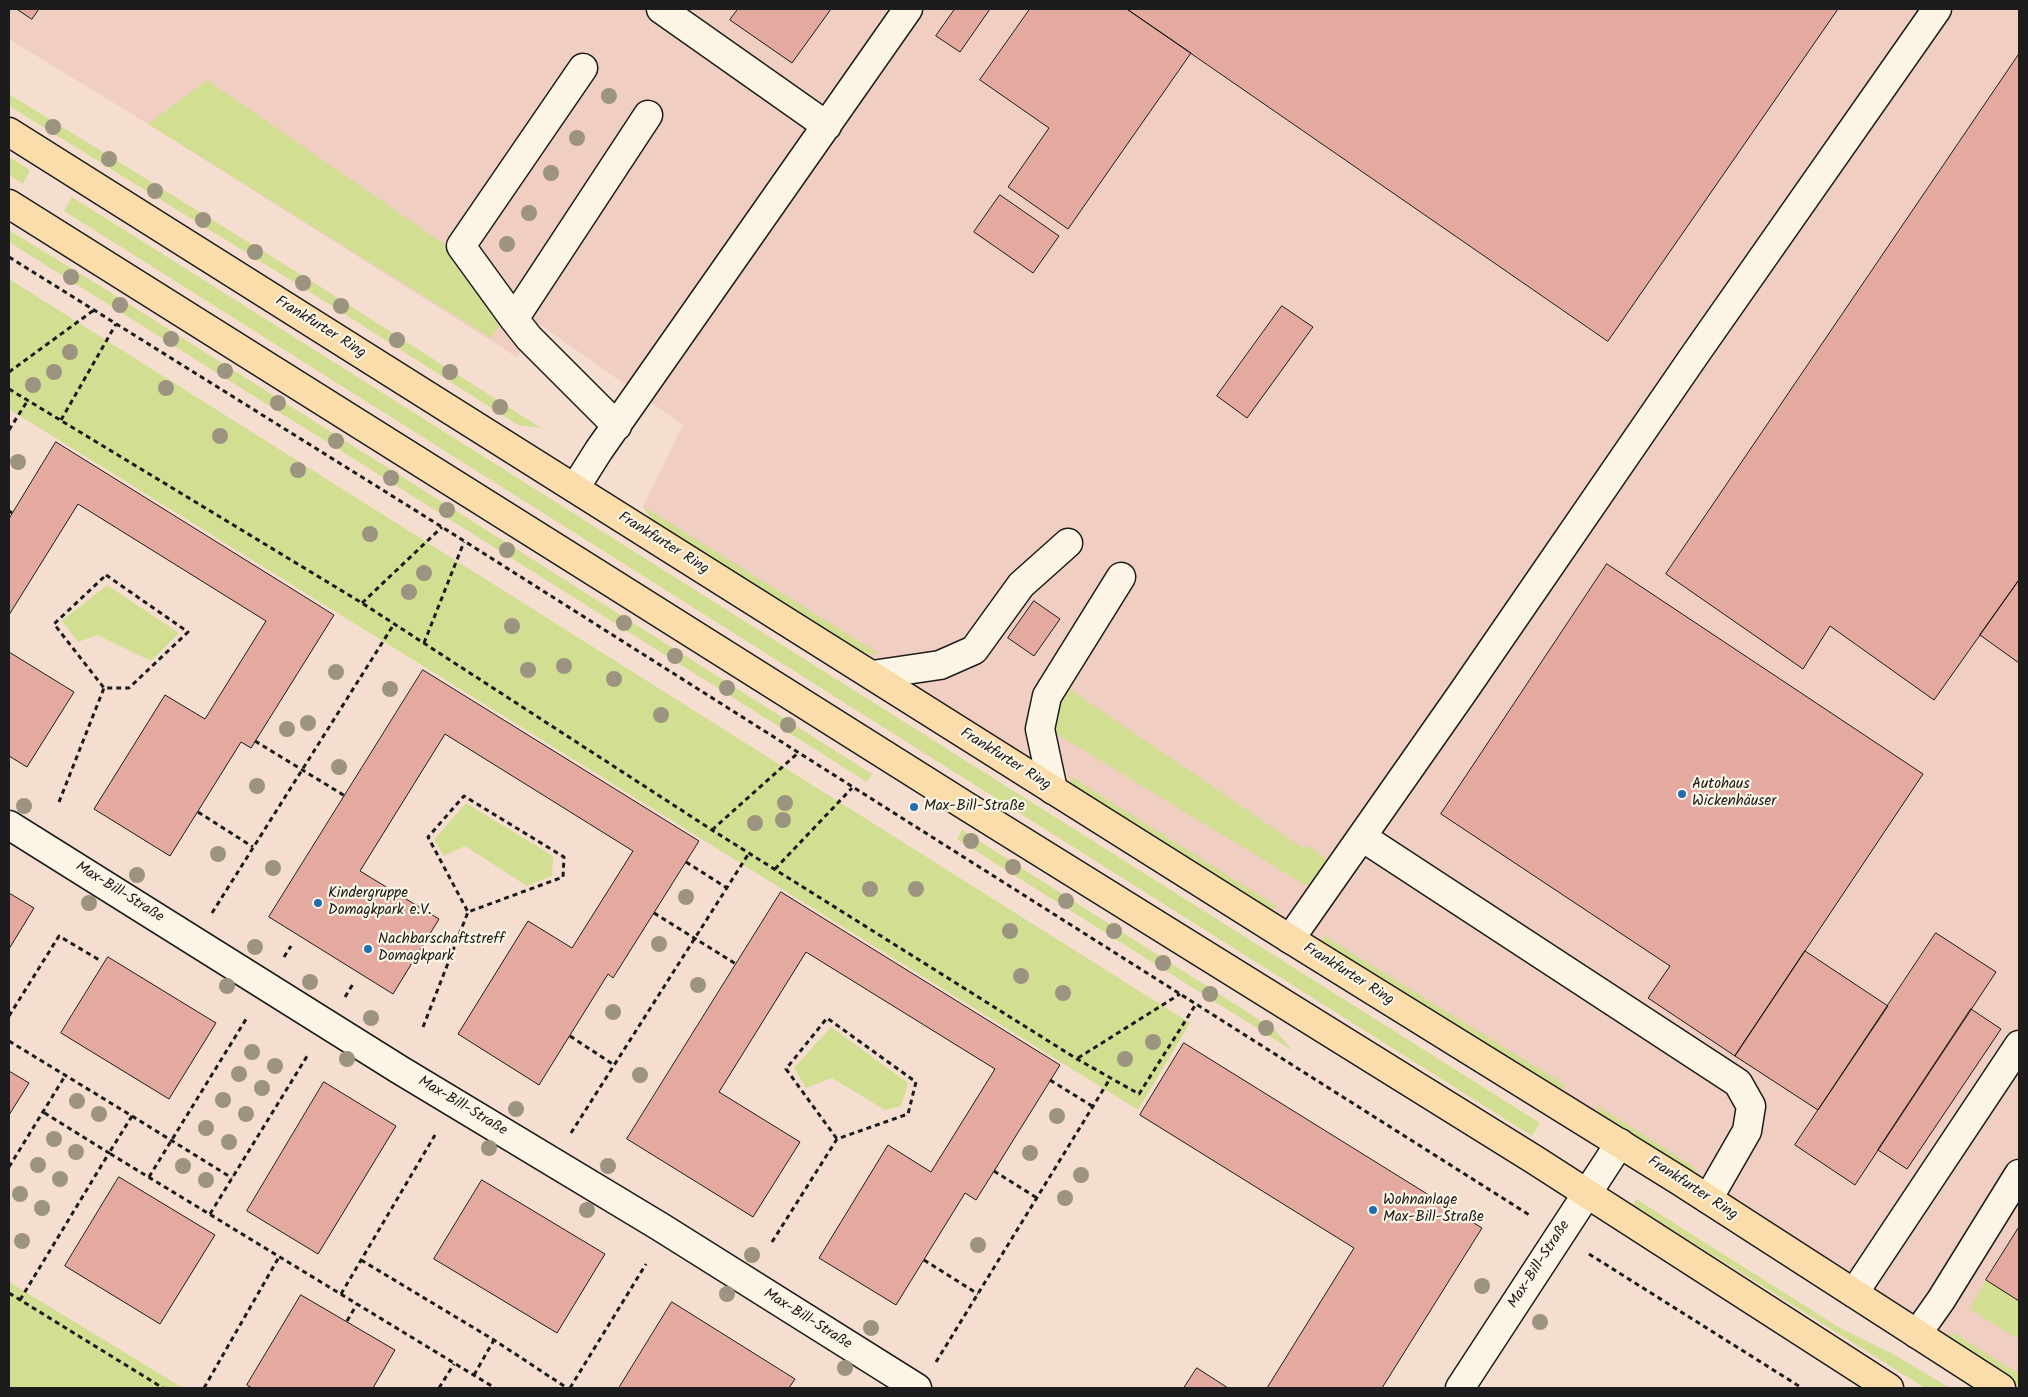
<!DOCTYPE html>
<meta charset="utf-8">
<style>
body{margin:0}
#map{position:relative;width:2028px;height:1397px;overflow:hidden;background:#f5ded0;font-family:Kalam,sans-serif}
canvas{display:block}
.frame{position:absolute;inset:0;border:10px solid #1c1c1c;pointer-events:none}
</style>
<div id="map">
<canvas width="2028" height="1397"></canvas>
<div class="frame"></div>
</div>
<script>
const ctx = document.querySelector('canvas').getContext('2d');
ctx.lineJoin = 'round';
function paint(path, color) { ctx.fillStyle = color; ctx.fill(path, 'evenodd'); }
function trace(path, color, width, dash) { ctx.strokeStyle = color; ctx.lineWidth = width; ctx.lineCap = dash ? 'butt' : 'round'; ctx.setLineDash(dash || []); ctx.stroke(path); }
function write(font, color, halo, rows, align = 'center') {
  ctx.font = font + ' Kalam,sans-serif'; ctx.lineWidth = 4.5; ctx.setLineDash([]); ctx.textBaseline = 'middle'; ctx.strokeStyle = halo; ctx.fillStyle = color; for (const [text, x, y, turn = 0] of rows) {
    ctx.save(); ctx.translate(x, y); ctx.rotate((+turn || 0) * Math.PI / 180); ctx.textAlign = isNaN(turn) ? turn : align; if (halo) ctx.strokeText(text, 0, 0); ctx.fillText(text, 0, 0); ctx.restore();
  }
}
const built = new Path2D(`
 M9,9h2010v1378l-1361,-856 -15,-25 40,-81 -144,-101 -22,33 -369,-233 -139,-85z`);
const green = new Path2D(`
 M207,80l253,175 46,60 -15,23 -343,-214z
 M9,94l315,195 217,139 -23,-3 -200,-128 -309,-191z
 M9,157l21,13 -7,14 -14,-9z
 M72,197l1468,926 -8,13 -1468,-925z
 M9,230l96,59 767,485 -5,8 -858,-540z
 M9,279l1181,744 -52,87 -1129,-701z
 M643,506l236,148h-21l-200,-123z
 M107,585l72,48 -28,28 -54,-26 -19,7 -16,-21z
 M1061,683l243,166 3,-4 23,16 -20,27 -260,-158z
 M1070,776l208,131 -13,5 -193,-121z
 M466,803l87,53 -1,20 -25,10 -62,-40 -21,10 -10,-16z
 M962,830l312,199 19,22 -336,-212z
 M1323,935l242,150 -5,11 -238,-149z
 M831,1027l77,56 -7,23 -16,4 -53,-32 -26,10 -12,-20z
 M1598,1106l96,61 5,7 -3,5 -101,-62z
 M1636,1199l204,129 53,26 57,34h-25l-292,-183z
 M1986,1280l33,21v39l-49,-31z
 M9,1282l174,106h-174z
 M1954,1333l65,41v13l-61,-39 -11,-12z`);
const building = new Path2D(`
 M17,9h22l-7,10z
 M738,9h93l-39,54 -62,-43z
 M955,9h35l-30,43 -24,-16z
 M1030,9h97l64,44 -123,176 -60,-42 41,-59 -69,-48z
 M1127,9h711l-230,332z
 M2019,54v526l-85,120 -104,-74 -27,43 -137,-95z
 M1000,195l59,41 -26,37 -59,-41z
 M1282,306l31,21 -66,91 -30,-22z
 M56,442l278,173 -83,133 -10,-6 -71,114 -76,-47 71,-114 40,24 61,-98 -188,-117 -69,111v-96z
 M1607,564l316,210 -188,282 -87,-58 22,-32 -229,-152z
 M2019,580v83l-39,-28z
 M1034,601l26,18 -26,37 -26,-18z
 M9,652l65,40 -47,75 -18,-11z
 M423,670l276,171 -86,137 -5,-4 -69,111 -81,-51 70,-113 44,27 61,-97 -188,-117 -85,137 79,48 -46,75 -124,-77z
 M781,892l279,173 -84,135 -11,-7 -69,112 -77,-47 69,-113 43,27 64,-103 -189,-117 -87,140 81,50 -47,75 -126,-78z
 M9,893l25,15 -25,41z
 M1936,933l60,39 -141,213 -60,-40z
 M1805,951l83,55 -70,104 -83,-54z
 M108,957l108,66 -47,76 -108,-66z
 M1971,1009l30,20 -94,140 -29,-19z
 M1184,1043l298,185 -100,160h-115l87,-140 -214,-133z
 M9,1071l20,12 -20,32z
 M324,1082l72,44 -78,128 -71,-43z
 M119,1177l96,58 -55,89 -95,-58z
 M482,1180l123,74 -48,79 -123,-74z
 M2019,1227v74l-33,-21z
 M301,1295l94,55 -22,38h-121l-5,-3z
 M672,1302l123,77 -6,9h-170z
 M1197,1368l31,20h-44z`);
const path = new Path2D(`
 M9,257l433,270 1089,689
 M9,372l85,-62
 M9,389l353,214 350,227 365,229 62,35 57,-90
 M61,420l55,-96
 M9,430l19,-30
 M9,511l3,2
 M106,575l82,57 -59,56h-25l-50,-64z
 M362,603l80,-76
 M424,643l40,-101
 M255,741l90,55
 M59,802l45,-114
 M198,812l55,35
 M712,830l86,-77
 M686,862l41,26
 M775,869l77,-81
 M212,913l182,-289
 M654,913l82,51
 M284,957l7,-11
 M345,997l8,-13
 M9,1016l50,-80 42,25
 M423,1027l45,-115 95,-35 1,-20 -100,-61 -36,41 40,75
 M570,1036l44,29
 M9,1041l123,75 -23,37 386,235
 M1078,1058l102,-64
 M1050,1080l42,26
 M132,1116l100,62
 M571,1133l178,-280
 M9,1167l56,-91
 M994,1171l43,27
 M149,1177l99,-161
 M210,1214l99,-161
 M772,1242l65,-103 71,-25 8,-32 -89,-64 -41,51 51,70
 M1589,1254l213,134
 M361,1260l133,80 73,48
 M924,1260l54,34
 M9,1293l154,95
 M341,1294l94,-159
 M20,1300l89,-147 -66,-41
 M347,1321l10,-17
 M936,1362l175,-285
 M474,1375l20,-35
 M204,1388l75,-131
 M439,1388l15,-24
 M570,1388l76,-124`);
const minor = new Path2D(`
 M661,9l166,117
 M514,319l-53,-73 122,-178
 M617,426l-88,-88 -15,-19 134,-204
 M575,488l24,-38 309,-441
 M872,675l68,-10 34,-15 47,-65 47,-42
 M1053,790l-13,-61 7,-33 74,-119
 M9,825l391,245 259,156 258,162
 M1362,837l376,246 13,23 -4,25 -39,68
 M1290,939l173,-247 231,-336 243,-347
 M1854,1293l165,-248
 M1917,1334l24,-34 78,-126
 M1460,1388l160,-245`);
const major = new Path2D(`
 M9,132l1281,807 390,242 321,207
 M9,204l584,367 373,235 569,354 354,228`);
const trees = [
 [609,96],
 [53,127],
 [577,138],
 [109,159],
 [551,173],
 [155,191],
 [529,213],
 [203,220],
 [507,244],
 [255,252],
 [71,277],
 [303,283],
 [120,305],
 [341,306],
 [171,339],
 [397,340],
 [70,352],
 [225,371],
 [54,372],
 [450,372],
 [33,385],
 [166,388],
 [278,403],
 [500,407],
 [220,436],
 [336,441],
 [18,462],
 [298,470],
 [391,478],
 [447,510],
 [370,534],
 [507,550],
 [424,573],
 [409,592],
 [624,623],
 [512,626],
 [675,656],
 [564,666],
 [528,670],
 [336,672],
 [614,679],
 [727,688],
 [390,689],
 [661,715],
 [308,723],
 [788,725],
 [287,729],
 [339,767],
 [257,786],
 [785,803],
 [24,806],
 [783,820],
 [755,823],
 [971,841],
 [218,854],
 [1013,867],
 [273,868],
 [137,875],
 [870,889],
 [916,889],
 [686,897],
 [1066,901],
 [89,903],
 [1010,931],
 [1114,931],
 [659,944],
 [255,947],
 [1163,963],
 [1021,976],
 [310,982],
 [698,985],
 [227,986],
 [1063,993],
 [1210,994],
 [613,1012],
 [371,1018],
 [1266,1028],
 [1153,1042],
 [252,1052],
 [347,1059],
 [1125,1059],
 [275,1066],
 [239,1074],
 [640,1075],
 [262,1088],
 [223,1100],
 [77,1101],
 [516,1109],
 [99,1114],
 [246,1114],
 [1057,1116],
 [206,1128],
 [54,1139],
 [229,1142],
 [489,1148],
 [76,1152],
 [1030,1153],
 [38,1165],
 [183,1166],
 [608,1166],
 [1081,1175],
 [60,1179],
 [206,1180],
 [20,1194],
 [1065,1198],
 [42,1208],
 [587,1210],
 [22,1241],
 [978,1245],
 [752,1255],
 [1482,1286],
 [727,1294],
 [1540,1322],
 [871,1328],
 [845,1368]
];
const markers = [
 [1682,794,5,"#1f6fb2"],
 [914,807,5,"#1f6fb2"],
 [318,903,5,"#1f6fb2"],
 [368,949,5,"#1f6fb2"],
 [1373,1210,5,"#1f6fb2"]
];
const streetNames = [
 ["Frankfurter Ring",320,328,32],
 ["Frankfurter Ring",663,544,32],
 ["Frankfurter Ring",1005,760,32],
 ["Max-Bill-Straße",119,893,32],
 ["Frankfurter Ring",1348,975,32],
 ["Max-Bill-Straße",462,1107,31],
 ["Frankfurter Ring",1692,1189,33],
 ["Max-Bill-Straße",1540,1265,-57],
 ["Max-Bill-Straße",807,1320,32]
];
const poiNames = [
 ["Autohaus",1692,785],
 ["Wickenhäuser",1692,802],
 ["Max-Bill-Straße",924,807],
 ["Kindergruppe",328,894],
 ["Domagkpark e.V.",328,911],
 ["Nachbarschaftstreff",378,940],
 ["Domagkpark",378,957],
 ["Wohnanlage",1383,1201],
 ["Max-Bill-Straße",1383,1218]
];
paint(built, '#f0cec2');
paint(green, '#d2de91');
paint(building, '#e4aaa0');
trace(building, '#1c1c1c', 1);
trace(minor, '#1c1c1c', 31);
trace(major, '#1c1c1c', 31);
trace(path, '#1c1c1c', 3, [5, 4]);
trace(minor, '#fcf5e5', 28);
trace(major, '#faddab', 28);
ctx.fillStyle = '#9c9380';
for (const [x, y] of trees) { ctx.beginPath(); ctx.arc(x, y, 8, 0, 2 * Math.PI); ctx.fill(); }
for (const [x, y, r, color] of markers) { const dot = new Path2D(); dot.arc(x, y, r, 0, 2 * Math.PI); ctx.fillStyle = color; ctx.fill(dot); trace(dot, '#fcf5e5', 2); }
write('15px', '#1c1c1c', '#fcf5e5', streetNames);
write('15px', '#1c1c1c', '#fcf5e5', poiNames, 'left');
</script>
